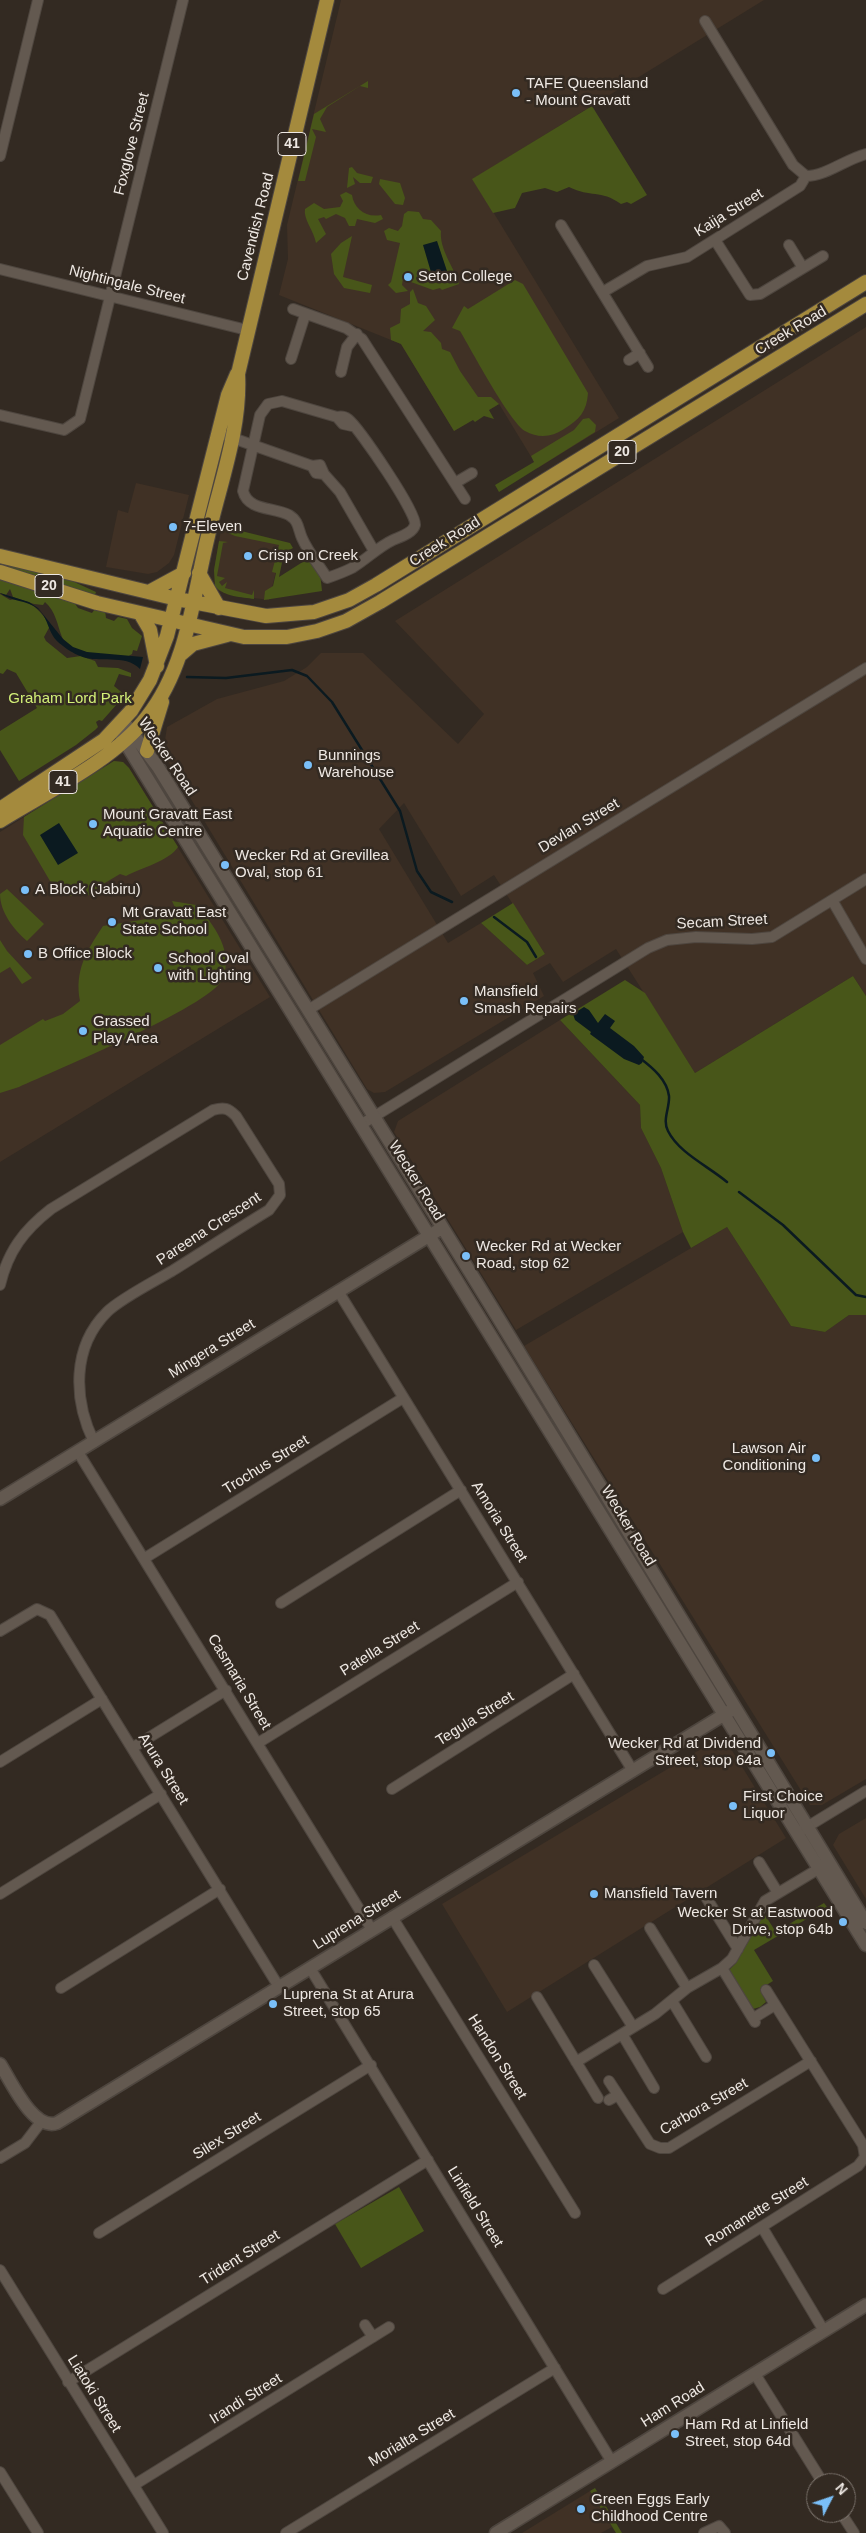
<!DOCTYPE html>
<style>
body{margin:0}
#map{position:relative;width:866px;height:2533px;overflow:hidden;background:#332a22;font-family:Arial,sans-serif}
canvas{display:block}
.north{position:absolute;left:806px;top:2473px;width:50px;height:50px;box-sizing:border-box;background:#332a22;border:1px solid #7e766f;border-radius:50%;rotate:49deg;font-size:14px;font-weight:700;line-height:20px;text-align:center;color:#eee8e3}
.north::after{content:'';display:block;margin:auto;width:18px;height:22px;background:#7abff8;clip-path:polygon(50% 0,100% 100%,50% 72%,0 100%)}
</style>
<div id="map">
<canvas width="866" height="2533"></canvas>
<div class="north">N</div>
</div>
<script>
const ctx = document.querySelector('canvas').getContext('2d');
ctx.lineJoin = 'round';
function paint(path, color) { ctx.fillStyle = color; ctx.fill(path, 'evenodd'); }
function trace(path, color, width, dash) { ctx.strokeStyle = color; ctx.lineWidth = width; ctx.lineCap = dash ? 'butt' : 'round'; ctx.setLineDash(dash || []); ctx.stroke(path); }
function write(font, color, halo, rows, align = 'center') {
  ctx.font = font + ' Arial,sans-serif'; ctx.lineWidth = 5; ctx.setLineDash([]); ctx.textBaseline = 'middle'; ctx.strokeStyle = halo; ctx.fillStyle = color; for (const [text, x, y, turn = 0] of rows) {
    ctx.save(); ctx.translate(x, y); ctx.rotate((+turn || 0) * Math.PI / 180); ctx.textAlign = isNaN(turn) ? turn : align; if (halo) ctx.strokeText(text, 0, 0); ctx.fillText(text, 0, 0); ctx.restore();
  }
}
const built = new Path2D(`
 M341,0h423l-291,179 146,239 -81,50 -39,-64 -45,27 -53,-87 -122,-49 9,-36 -1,-34z
 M866,327v669l-13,-20 -158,97 -79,-124 -53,33 -13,-19 -17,10 11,23 -159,96 -11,1 -7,-4 -204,-336 4,-26 50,-28 67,-18 23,-14 14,-14h42l95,91 26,-30 -89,-93zM404,803l57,93 33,-21 51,79 -18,11 -46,-42 -33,20 -69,-114z
 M136,483l53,12 -15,60 -5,8 -12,9 -9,2 -42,-7 12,-57 10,3z
 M224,528l59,14 -14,58 -37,-5 -13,-4 -4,-5 -1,-16 7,-40z
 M114,761l9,1 6,6 141,229 -270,165v-330z
 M560,1020l80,85 1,23 20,40 22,64 -167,98 -122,-198 4,-11z
 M727,1227l64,99 34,6 24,-17h17v464l-44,26h-12l-286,-459z
 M716,1740l12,4 58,94 -279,174 -65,-108z
 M866,1818v81l-33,-54 6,-11z
 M590,2491l22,36 -11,6h-79z`);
const green = new Path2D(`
 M368,81v7l-8,-2 -33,21 -7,12 6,13 -14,-3 4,8 -11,44h-7l16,-67z
 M592,106l55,89 -16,9 -4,-2 -6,2c-21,-15 -30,-6 -52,-17l-12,5 -12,-4 -23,5 -7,15 -22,5 -21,-34z
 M352,167l5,6 16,4 -2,6h-11l-7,-6 2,7 -8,4 2,-20z
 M380,179l20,4 5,15 -2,7 -8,-1 -16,-20z
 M346,192l6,3c2,14 14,23 29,20l2,4 -8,4 -18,-4 -2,7h-6l-4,-8 -9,-4 -10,5 -2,-2 -6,2 8,15 -10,9c-2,-12 -13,-24 -11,-34l9,-6 10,6 16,-2 3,-6 -3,-6z
 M408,211l11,1 4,7 8,1 10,11c-2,18 13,36 18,53l-17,6 -2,-2 -7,2 -22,-8 -5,-7 -3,3 -1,7 6,6 -12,2 -8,-8 3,-3 9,-39 -13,-3 -3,-9 5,-3 9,3 4,-5 2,-12z
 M352,236l-9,41 29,8 -2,8 -26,-5 -10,-14 -3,-20 10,-11z
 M515,280l8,4 65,109c-1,18 -9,27 -24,36 -12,8 -25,10 -39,2 -16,-10 -53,-80 -65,-100l-8,-3 12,-22 4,3z
 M413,289l5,14 8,3 9,14 -12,11 8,1 10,11 1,6 8,3 10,19 18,26h13l8,7 -10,6 5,9 -10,-3 -9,6 -2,-2 -19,11 -53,-87 -10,-4 -1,-12 10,-5 1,-14 9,-5v-12z
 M589,418l7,7 -1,7 -96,60 -4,-7 39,-23 -3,-6 43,-26 9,-11z
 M225,527l65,16 3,5 -9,5 -5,24 30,-19 11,15 2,18 -58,9 1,-9 8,-5 3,-13 -4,-1 7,-27 -44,-9 -14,-6z
 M219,541l9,1 -5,1 -6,33 8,2 -6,4 3,4 5,-4 -2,6 27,7 2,-5v9c-12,-2 -30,-2 -39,-13l-1,-16z
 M9,564l61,16 26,12 -1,3 -87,-27z
 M0,572l73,29 5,7 14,5 3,-4 10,1 1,8 8,3 4,-4 9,2 5,9 10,8 -5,15 -4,-1 -1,4 -5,3c-18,-3 -56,0 -65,-20 -5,-13 -6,-25 -17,-35l-2,3 -9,-1 -21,-7 -3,-8 -4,6 -6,-2z
 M0,594l10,6c17,-3 32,11 40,26l-6,11 2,4 21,17 14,-2 14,5 3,6 20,1 13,5v4l-12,-3 -5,12 11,9 -23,26 -3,-1 -3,2 2,5 -3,3 -19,15 -57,36 -19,-31v-19l37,-23 -21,-35 -9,-4 -4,5 -3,-1z
 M114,761l9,1 6,6 49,79c-9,14 -37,21 -52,29l-6,-2 -22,13 -5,8 -22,1 -11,-5 -10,-10 -27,-46 1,-18z
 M7,889l37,35 -17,17c-13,-11 -27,-29 -27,-47z
 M172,901l24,4c18,19 39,48 26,75 -14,27 -168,91 -203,107l-19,6v-48l43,-26 2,2 18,-7 17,-13c-6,-30 7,-51 23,-75l75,-12z
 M513,903l32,51 -18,11 -46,-42z
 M0,940l7,11 25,27 -10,6 -12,-17 -10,6z
 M853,976l13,20v319h-17l-24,17 -34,-6 -64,-99 -36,21 -8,-16 -22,-64 -20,-40 -1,-23 -80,-85 65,-40 20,13 50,80z
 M824,1903l3,4 -73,43 19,31 -13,8 6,13 -6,5 -7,2 -24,-39 7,-7 27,-51 13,20z
 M399,2187l25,44 -63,37 -26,-44z
 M595,2488l27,45h-6l-26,-42z`);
const water = new Path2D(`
 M437,241l11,33 -15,5 -10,-34z
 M0,593l29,9 9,6 25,31 10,8 14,5 56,5 -3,12c-15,-16 -42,-5 -60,-13 -8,-3 -23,-13 -27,-20 -6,-10 -6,-19 -15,-27 -11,-9 -29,-8 -38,-16z
 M59,823l19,30 -20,12 -18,-30z
 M584,1007l5,3 9,13 7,-9 10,7 -5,7 24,18 10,11 -2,6 -3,2 -15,-6 -34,-25 1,-2 -16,-12 -2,-6z`);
const stream = new Path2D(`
 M187,677l39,1 66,-8 15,6 25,26 68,109 17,60 14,21 21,10
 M494,917l33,25 9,15
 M641,1059c12,9 26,21 28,37 1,11 -7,24 -1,35 11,22 40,35 59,51
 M739,1192l44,33 73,70 10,2`);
const minor = new Path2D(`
 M705,21l88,144 13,11
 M0,156l38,-156
 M561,225l87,142
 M715,240l35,55 10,-1 63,-38
 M789,245l14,23
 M0,269l247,61
 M603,292l44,-26 40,-9 113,-71 6,-10c20,0 40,-17 60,-22
 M293,309l53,19 16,11 103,160
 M291,359l14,-44
 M629,360l11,-7
 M341,372l6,-25 10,-13
 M0,415l64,15 16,-11 103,-419
 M337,417l-55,-16 -14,3 -8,11 -17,76c5,20 31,16 46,24 10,6 9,14 13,23 6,14 17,27 25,40 9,-3 17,-6 25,-10 15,-9 26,-21 41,-28 7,-3 20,-7 22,-15 3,-11 -56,-97 -67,-106 -4,-3 -7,-3 -11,-2l6,7 9,2
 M227,436l85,30 8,-1 4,9 -8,-1 -4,-7
 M324,474l16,18 34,59
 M455,483l17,-10
 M832,900l34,59
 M308,1010l558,-342
 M362,1124l286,-176 19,-8 29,-3 56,2 20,-2 94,-58
 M0,1285c8,-34 24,-55 51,-76l162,-99c11,-3 15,-2 23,6l43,68 1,11 -11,15c-33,20 -65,41 -97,61 -17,10 -52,28 -65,41 -35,35 -34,87 -13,130
 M338,1291l295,480
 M78,1452l294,478
 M145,1558l258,-160
 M281,1603l180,-113
 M0,1631l37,-22 13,6 229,372
 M258,1743l260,-161
 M132,1748l94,-58
 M0,1762l102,-63
 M392,1789l182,-115
 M802,1830l64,-39
 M759,1862l19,31
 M0,1894l161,-100
 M704,1894l34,55
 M392,1917l183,296
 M650,1928l37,60
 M594,1965l39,62
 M310,1968l302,494
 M722,1968l33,54
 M61,1988l159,-99
 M537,1997l61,101
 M672,2001l34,56
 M757,2016l18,-11
 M622,2034l32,54
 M576,2062l79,-48 32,-26 35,-20 10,-9 33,-58 60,-36
 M609,2081l41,63 10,4h9l142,-87
 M609,2100l9,-5
 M0,2158l25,-15 16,-21
 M762,2227l62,104
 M99,2233l272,-168
 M0,2270l163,263
 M663,2289l195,-123 7,-9 -2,-12 -97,-155
 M365,2325l8,12
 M755,2374l68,109
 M68,2382l360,-222
 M0,2472l38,61
 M134,2485l255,-158
 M841,2513l13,20
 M286,2533l269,-165
 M704,2533l15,-7 6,7`);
const tertiary = new Path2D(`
 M123,721l35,46 333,539 375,617
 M117,729l749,1216
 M0,1499l437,-268
 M0,2064c11,17 33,67 57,59l673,-412
 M496,2533l370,-228`);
const primary = new Path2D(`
 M0,556l177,43 89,17 48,-4 35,-12 27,-15 490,-303
 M0,572l97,31 147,34h43l30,-6 29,-10 34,-19 486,-298
 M199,573l20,35
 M149,592l35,-19
 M140,613l10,17 7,36
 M179,656l14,-12 34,-9
 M147,751l15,-49
 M0,809l104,-69 27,-29 19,-31 17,-44 61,-241 9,-21
 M0,821c47,-29 114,-61 147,-104 40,-50 46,-120 61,-181 12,-53 33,-107 30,-162l89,-374`);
const markers = [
 [516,93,5,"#7abff8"],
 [408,277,5,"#7abff8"],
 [173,527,5,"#7abff8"],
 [248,556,5,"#7abff8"],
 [308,765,5,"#7abff8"],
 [93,824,5,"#7abff8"],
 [225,865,5,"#7abff8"],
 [25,890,5,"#7abff8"],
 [112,922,5,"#7abff8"],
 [28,954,5,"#7abff8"],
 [158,968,5,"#7abff8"],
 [464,1001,5,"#7abff8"],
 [83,1031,5,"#7abff8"],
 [466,1256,5,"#7abff8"],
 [816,1458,5,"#7abff8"],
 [771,1753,5,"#7abff8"],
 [733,1806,5,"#7abff8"],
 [594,1894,5,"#7abff8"],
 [843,1922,5,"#7abff8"],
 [273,2004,5,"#7abff8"],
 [675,2434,5,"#7abff8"],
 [581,2509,5,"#7abff8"]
];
const shields = [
 [292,144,28],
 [622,452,28],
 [49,586,28],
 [63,782,28]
];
const shieldNames = [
 ["41",292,144],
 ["20",622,452],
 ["20",49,586],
 ["41",63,782]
];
const poiNames = [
 ["TAFE Queensland",526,84],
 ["- Mount Gravatt",526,101],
 ["Seton College",418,277],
 ["7-Eleven",183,527],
 ["Crisp on Creek",258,556],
 ["Bunnings",318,756],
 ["Warehouse",318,773],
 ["Mount Gravatt East",103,815],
 ["Aquatic Centre",103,832],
 ["Wecker Rd at Grevillea",235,856],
 ["Oval, stop 61",235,873],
 ["A Block (Jabiru)",35,890],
 ["Mt Gravatt East",122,913],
 ["State School",122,930],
 ["B Office Block",38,954],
 ["School Oval",168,959],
 ["with Lighting",168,976],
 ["Mansfield",474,992],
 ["Smash Repairs",474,1009],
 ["Grassed",93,1022],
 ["Play Area",93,1039],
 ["Wecker Rd at Wecker",476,1247],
 ["Road, stop 62",476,1264],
 ["Lawson Air",806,1449,"right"],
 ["Conditioning",806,1466,"right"],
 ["Wecker Rd at Dividend",761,1744,"right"],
 ["Street, stop 64a",761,1761,"right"],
 ["First Choice",743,1797],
 ["Liquor",743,1814],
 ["Mansfield Tavern",604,1894],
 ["Wecker St at Eastwood",833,1913,"right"],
 ["Drive, stop 64b",833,1930,"right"],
 ["Luprena St at Arura",283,1995],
 ["Street, stop 65",283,2012],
 ["Ham Rd at Linfield",685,2425],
 ["Street, stop 64d",685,2442],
 ["Green Eggs Early",591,2500],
 ["Childhood Centre",591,2517]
];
const streetNames = [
 ["Foxglove Street",132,144,-76],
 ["Kaija Street",729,213,-32],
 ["Cavendish Road",256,227,-76],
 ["Nightingale Street",127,285,14],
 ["Creek Road",791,331,-31],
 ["Creek Road",445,542,-32],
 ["Wecker Road",167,757,56],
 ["Devlan Street",579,826,-31],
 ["Secam Street",722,922,-3],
 ["Wecker Road",416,1181,58],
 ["Pareena Crescent",209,1229,-33],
 ["Mingera Street",212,1349,-32],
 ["Trochus Street",266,1465,-32],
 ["Amoria Street",499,1522,58],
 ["Wecker Road",628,1526,59],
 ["Patella Street",380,1649,-32],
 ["Casmaria Street",239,1682,59],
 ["Tegula Street",475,1719,-32],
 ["Arura Street",163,1769,58],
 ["Luprena Street",357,1920,-32],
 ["Handon Street",497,2057,58],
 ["Carbora Street",704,2107,-30],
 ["Silex Street",227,2136,-32],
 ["Linfield Street",475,2207,58],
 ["Romanette Street",757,2212,-32],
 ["Trident Street",240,2258,-32],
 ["Liatoki Street",94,2394,58],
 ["Irandi Street",246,2399,-32],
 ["Ham Road",673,2405,-32],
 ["Morialta Street",412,2438,-31]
];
const parkNames = [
 ["Graham Lord Park",70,699]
];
paint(built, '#403125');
paint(green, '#485619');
paint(water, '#0b1a20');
trace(stream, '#0b1a20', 2.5);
trace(minor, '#4e463f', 12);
trace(tertiary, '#4e463f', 15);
trace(primary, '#4e463f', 16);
trace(minor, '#635950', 10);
trace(tertiary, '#635950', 12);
trace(primary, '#a48a3d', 14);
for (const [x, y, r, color] of markers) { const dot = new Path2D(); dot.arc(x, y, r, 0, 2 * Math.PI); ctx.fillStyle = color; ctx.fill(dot); trace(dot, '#332a22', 2); }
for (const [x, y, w] of shields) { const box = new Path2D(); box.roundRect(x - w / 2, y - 11.5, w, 23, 4); ctx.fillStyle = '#332a22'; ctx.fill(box); trace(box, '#eee8e3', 1); }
write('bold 14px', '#eee8e3', null, shieldNames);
write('15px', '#eee8e3', '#332a22', poiNames, 'left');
write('15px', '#eee8e3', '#332a22', streetNames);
write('15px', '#d3f078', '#332a22', parkNames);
</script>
